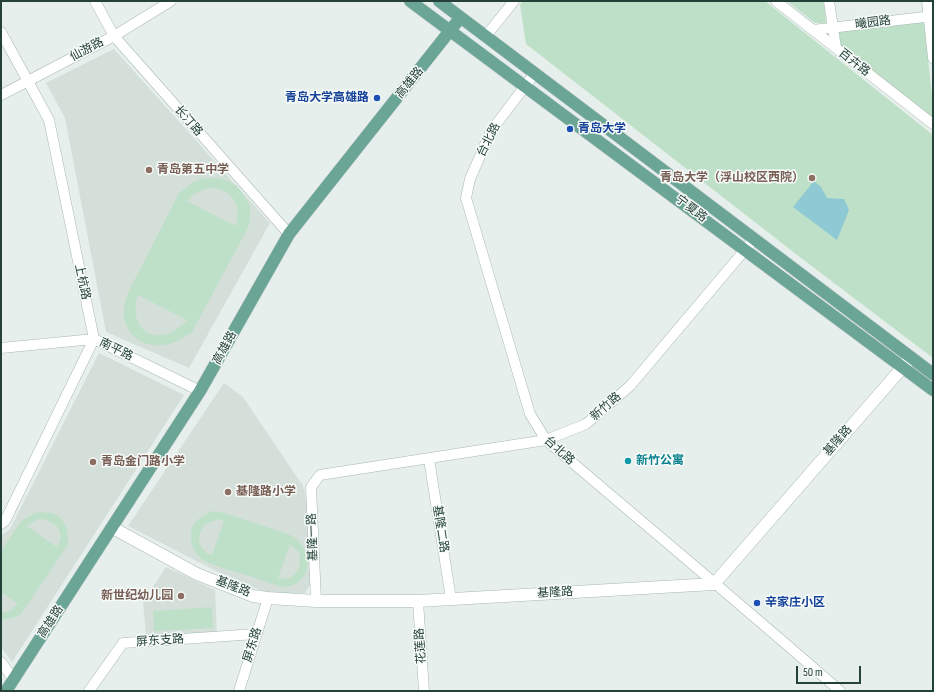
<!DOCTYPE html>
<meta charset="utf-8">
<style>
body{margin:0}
#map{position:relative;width:934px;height:692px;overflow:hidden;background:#e6efeb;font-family:"Sofia Sans Condensed",sans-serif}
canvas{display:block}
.frame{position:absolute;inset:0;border:2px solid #24423a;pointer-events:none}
.scale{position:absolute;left:796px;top:666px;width:65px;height:18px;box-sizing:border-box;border:2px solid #24423a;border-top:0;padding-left:5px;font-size:12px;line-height:14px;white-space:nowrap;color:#24423a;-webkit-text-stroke:3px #f7fbf9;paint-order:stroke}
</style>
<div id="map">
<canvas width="934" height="692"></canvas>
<div class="frame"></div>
<div class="scale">50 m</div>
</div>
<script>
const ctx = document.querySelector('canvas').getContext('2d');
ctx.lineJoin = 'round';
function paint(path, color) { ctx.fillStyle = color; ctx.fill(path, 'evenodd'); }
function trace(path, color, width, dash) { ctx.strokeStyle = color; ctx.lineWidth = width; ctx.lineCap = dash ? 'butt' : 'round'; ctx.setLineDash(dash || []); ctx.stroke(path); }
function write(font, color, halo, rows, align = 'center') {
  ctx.font = font + ' "Sofia Sans Condensed","Noto Sans SC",sans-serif'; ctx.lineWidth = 3; ctx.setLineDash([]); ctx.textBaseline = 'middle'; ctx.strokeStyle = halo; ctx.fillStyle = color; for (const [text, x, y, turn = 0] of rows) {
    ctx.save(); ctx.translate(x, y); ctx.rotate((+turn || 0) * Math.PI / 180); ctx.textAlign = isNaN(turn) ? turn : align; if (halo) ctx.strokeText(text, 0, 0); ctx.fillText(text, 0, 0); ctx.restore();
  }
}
const built = new Path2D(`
 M114,49l156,174 -81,145 -83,-36 -41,-214 -19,-35z
 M99,353l85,42 -172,267 -11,-15v-111l9,-7z
 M224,383l19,14 60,89 3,12 7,83 -8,12h-38l-45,-19 -94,-48z
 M166,567l49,23 2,43 -71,4 -3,-35z`);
const green = new Path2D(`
 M523,1h242l168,134v223l-132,-100 -275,-214 -6,-39z
 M787,1h37l2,22h-11z
 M924,22l9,83v14l-93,-73 -2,-15z
 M204,178h14l10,3 9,5 8,11 5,10v11l-2,10 -56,104c-16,11 -29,17 -48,11 -13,-5 -22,-21 -20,-34 2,-17 12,-31 19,-45 12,-24 24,-48 36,-71l14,-11zM212,188c22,2 29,18 24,38l-49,-25c7,-8 14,-12 25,-13zM138,295l49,25c-26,30 -61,13 -49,-25z
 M213,511l8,1c17,5 34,11 52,17 7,3 16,4 22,9 19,15 17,47 -11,49 -7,0 -18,-6 -26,-8 -15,-6 -41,-11 -55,-19 -8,-5 -13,-17 -12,-26 0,-12 12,-19 22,-23zM219,519l5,2 -12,34c-15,-6 -16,-19 -7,-31zM290,544l9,8c4,16 -4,30 -21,26z
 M41,512l10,1 8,3 4,5 4,8 1,15 -47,70 -6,3 -14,3v-7l9,-2 8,-7 -17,-12v-41l20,-30 14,-8zM38,519c16,0 29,12 19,28l-30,-21z
 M212,607l1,21 -59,3 -1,-20z`);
const water = new Path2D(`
 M814,181l7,6 6,11 17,1 5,11 -12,30 -44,-33z`);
const minor = new Path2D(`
 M95,1l19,35 175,198
 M776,1l157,123
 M829,1l7,47
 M927,1l6,57
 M813,30l120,-14
 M1,32l48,88 45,219 -89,182 -4,3
 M485,37l29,-36
 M535,73l-44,58 -21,48 -4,19 64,216 16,26c98,84 197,166 294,251
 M1,95l113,-59 57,-35
 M1,348l93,-9 106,52
 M429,459l22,140
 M316,601l-5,-114 9,-12 226,-35 40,-16 44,-38 125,-148
 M418,601l6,90
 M1,662l13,18
 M89,691l34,-48 133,-9
 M239,691l29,-93`);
const tertiary = new Path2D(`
 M113,528l84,46 56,22 15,2 48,3h102l296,-17 195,-224`);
const primary = new Path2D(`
 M410,1l523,389
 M439,1l494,373
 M6,691l194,-300 89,-157 171,-216`);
const markers = [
 [377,98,4,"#1a4fb4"],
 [570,129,4,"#1a4fb4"],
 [149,170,4,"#8d6e63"],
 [812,178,4,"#8d6e63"],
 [628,461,4,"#0f9aa8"],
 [93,462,4,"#8d6e63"],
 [228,492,4,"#8d6e63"],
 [181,596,4,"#8d6e63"],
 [757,603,4,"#1a4fb4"]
];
const streetNames = [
 ["曦园路",873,23,-7],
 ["仙游路",87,50,-28],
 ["百卉路",854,63,38],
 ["高雄路",410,83,-51],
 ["长汀路",188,121,49],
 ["台北路",489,140,-63],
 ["宁夏路",691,209,37],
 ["上杭路",82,282,78],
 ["高雄路",225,348,-61],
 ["南平路",116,350,26],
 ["新竹路",606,407,-41],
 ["基隆路",838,441,-49],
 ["台北路",559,451,42],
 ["基隆二路",440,529,81],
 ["基隆一路",313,537,-92],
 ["基隆路",233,587,21],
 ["基隆路",555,593,-3],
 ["高雄路",51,622,-57],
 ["屏东支路",160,641,-4],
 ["屏东路",253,645,-73],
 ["花莲路",421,646,-94]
];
const transitNames = [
 ["青岛大学高雄路",369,98,"right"],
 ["青岛大学",578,129],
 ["辛家庄小区",765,603]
];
const educationNames = [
 ["青岛第五中学",157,170],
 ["青岛大学（浮山校区西院）",804,178,"right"],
 ["青岛金门路小学",101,462],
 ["基隆路小学",236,492],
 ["新世纪幼儿园",173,596,"right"]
];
const cultureNames = [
 ["新竹公寓",636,461]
];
paint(built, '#d4dfda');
paint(green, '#bfe0c8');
paint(water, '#8ec9d4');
trace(minor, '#a8b8b2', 11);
trace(tertiary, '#a8b8b2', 13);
trace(primary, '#c2cac8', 13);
trace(minor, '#fff', 10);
trace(tertiary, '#fff', 12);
trace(primary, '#6aa596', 12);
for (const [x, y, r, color] of markers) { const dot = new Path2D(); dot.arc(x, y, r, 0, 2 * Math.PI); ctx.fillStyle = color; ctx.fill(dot); trace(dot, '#f7fbf9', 1.5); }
write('12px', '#24423a', '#f7fbf9', streetNames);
write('bold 12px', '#164399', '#f7fbf9', transitNames, 'left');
write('bold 12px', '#785e54', '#f7fbf9', educationNames, 'left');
write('bold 12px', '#0d838f', '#f7fbf9', cultureNames, 'left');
</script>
